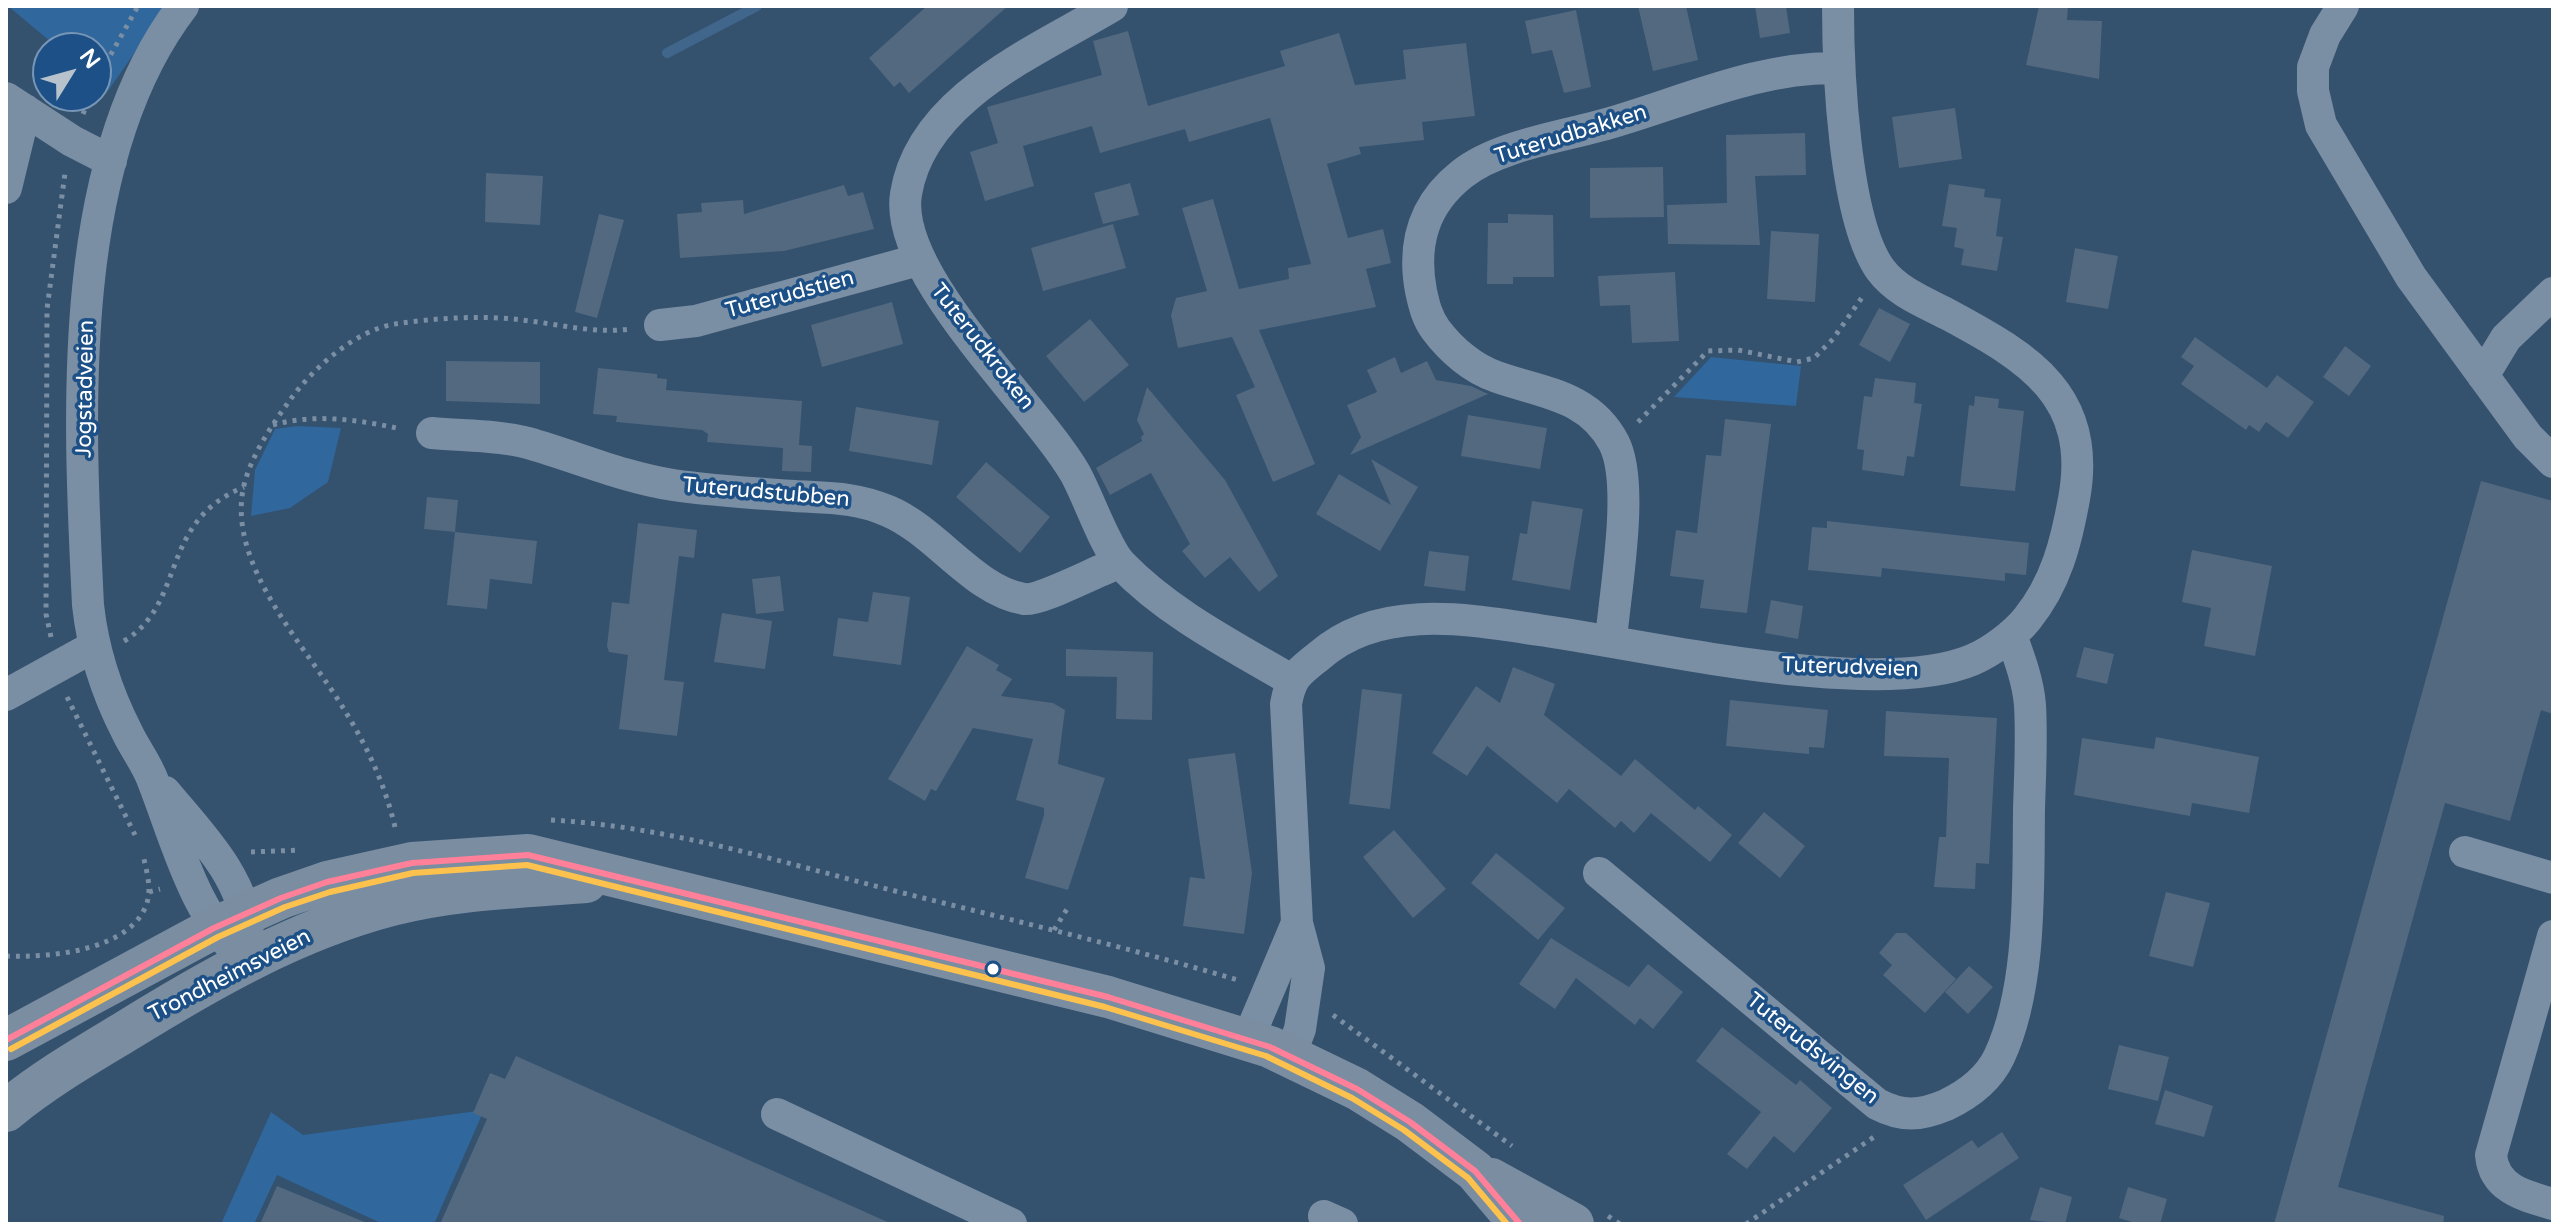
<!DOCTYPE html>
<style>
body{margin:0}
#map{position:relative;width:2559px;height:1230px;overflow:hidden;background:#34516e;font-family:"Varela Round",sans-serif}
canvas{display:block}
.frame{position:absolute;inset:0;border:8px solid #fff;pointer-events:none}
.north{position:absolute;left:32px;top:32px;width:80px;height:80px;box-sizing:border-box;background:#1c5086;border:2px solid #7796b6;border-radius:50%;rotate:53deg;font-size:22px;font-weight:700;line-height:32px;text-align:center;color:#fff}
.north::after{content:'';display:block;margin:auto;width:28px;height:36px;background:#b8c2cc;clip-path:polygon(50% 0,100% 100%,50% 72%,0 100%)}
</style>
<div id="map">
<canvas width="2559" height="1230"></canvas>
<div class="frame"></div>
<div class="north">N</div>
</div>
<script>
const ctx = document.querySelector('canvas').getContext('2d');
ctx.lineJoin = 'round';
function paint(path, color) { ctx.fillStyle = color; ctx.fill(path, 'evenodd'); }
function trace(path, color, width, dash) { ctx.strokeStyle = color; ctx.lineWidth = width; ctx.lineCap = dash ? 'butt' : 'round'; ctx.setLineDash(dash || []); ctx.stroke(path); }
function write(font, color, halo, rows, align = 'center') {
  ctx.font = font + ' "Varela Round",sans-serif'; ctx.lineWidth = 7; ctx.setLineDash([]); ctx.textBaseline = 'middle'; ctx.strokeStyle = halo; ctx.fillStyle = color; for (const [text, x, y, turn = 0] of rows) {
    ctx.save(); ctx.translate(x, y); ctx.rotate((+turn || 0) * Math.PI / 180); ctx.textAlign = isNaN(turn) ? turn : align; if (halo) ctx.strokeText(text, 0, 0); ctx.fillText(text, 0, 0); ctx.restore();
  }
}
const green = new Path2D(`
 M8,6h159l-59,85 -12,-11v-32h-38z
 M1711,357l90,9 -5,40 -122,-9z
 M297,426l44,2 -13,54 -38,26 -39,8 4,-46 20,-41z
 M484,1110l-50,114h-51l-106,-49 -23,49h-33l50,-112 32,23z`);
const stream = new Path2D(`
 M667,53l90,-47`);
const building = new Path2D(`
 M927,6h81l-99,87 -9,-11 -6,5 -25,-29z
 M1638,6h48l12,54 -45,11z
 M1755,6h31l4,27 -30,5z
 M2039,6h29l-1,14 35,1 -3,58 -73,-14z
 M1576,10l15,77 -27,6 -12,-43 -20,4 -7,-33z
 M1128,31l20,75 137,-40 -5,-15 59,-18 16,52 51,-6 -3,-29 63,-7 9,73 -53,6 2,18 -65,7 2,7 -34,10 21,74 35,-9 8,34 -25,6 10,38 -117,23 56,134 -42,18 -37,-87 19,-8 -23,-50 -54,11 -7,-33 5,-17 31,-7 -25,-83 31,-9 26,90 50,-10 -1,-11 23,-4 -41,-146 -81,24 -4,-13 -85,24 -8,-27 -69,20 11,40 -49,15 -15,-49 28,-9 -11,-36 115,-32 -9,-34z
 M1955,108l7,51 -63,9 -7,-51z
 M1805,133l1,42 -51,1 5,69 -92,-1 -1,-39 60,-2 -1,-68z
 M1663,167l1,50 -74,1v-50z
 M486,173l57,3 -3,49 -55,-3z
 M1130,183l9,32 -36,9 -9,-31z
 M1949,184l36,5 -1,8 17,2 -5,37 7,1 -6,34 -36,-6 3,-16 -10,-2 3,-19 -15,-2z
 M844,185l4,11 15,-4 11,37 -90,22 -104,7 -3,-44 25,-2 -1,-9 42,-3 1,14z
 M599,214l25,6 -27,98 -22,-6z
 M1508,214l45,1 1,62h-41v7h-26l1,-61h20z
 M1113,224l13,44 -83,23 -12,-43z
 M1771,231l48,3 -4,68 -48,-3z
 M2075,248l43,8 -10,53 -42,-7z
 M1675,272l4,69 -47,2 -2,-38 -30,1 -2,-30z
 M892,302l11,42 -81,23 -11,-42z
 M1879,308l31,16 -20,38 -31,-17z
 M1090,319l39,46 -45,37 -38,-46z
 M2195,337l72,51 10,-13 37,27 -26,36 -22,-16 -7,10 -10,-7 -3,5 -65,-46 13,-18 -13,-9z
 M2345,346l26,20 -22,30 -26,-19z
 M1395,357l6,16 26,-12 9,19 35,6 17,8 -138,61 11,-18 -14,-32 30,-13 -10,-22z
 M446,361l94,1v42l-94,-3z
 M598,368l59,6v4l10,1 -1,11 136,11 -3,44 13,1 -1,26 -29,-1 1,-23 -76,-6 1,-8 -6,-4 -86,-8 1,-6 -24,-2z
 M1875,378l41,5 -2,20 8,1 -8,53 -7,-1 -3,20 -42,-6 2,-20 -7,-1 7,-53 8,1z
 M1147,387l78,93 53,96 -19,16 -29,-35 -25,21 -23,-27 8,-7 -39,-71 -41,22 -14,-27 46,-27 -1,-4 3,-3 -7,-14z
 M1975,396l24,3 -1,9 26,3 -9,80 -55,-5 9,-81 5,1z
 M856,407l83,14 -7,44 -83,-14z
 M1468,415l79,13 -7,41 -79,-13z
 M1725,419l46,5 -24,189 -47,-5 4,-28 -34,-4 6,-46 21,3 9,-78 15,1z
 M1371,459l47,28 -38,64 -64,-37 23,-40 52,31z
 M986,462l64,55 -30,36 -64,-56z
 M2481,481l72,20v213l-12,-4 -31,111 -65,-18 -107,384 106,29 -1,8h-169z
 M427,497l31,3 -3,32 -31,-3z
 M1532,501l51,8 -13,81 -58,-10 8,-47 7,1z
 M1827,521l202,22 -3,32 -21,-2v8l-123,-13 -1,9 -73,-7 4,-43 15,1z
 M638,523l59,7 -3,28 -15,-2 -15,124 20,2 -7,54 -58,-7 9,-74 -19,-3 -2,-6 5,-44 17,2z
 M455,532l82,9 -5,43 -42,-5 -3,30 -40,-4z
 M2192,550l80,16 -17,90 -51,-10 7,-38 -29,-6z
 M1429,551l40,5 -4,35 -41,-5z
 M780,576l4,35 -28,3 -4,-35z
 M873,592l37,5 -9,68 -68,-9 5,-38 30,4z
 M1771,600l32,6 -5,33 -33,-6z
 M722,613l50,8 -7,48 -51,-7z
 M967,646l32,19 -3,5 16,9 -11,17 52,7 12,7 -7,54 47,14 -37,112 -43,-12 19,-63v-7l-28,-8 17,-61 -60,-11 -37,63 -5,-2 -6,12 -37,-22z
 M2084,647l30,7 -7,30 -31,-7z
 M1066,649l87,3 -1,68 -36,-1 1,-42 -51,-1z
 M1513,667l42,17 -11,31 77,61 14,-17 60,51 3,-4 34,29 -22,27 -59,-49 -17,20 -13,-12 -6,7 -46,-39 -12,14 -70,-57 -20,30 -35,-23 44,-67 24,17z
 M1362,689l40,5 -12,115 -41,-5z
 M1730,700l98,10 -4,38 -15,-1v7l-83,-8z
 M1886,711l111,7 -8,146 -13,-1 -1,26 -41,-2 5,-50h7l3,-79 -65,-2z
 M2156,737l103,20 -10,56 -57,-10 -2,13 -116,-21 8,-57 72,11z
 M1235,753l17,120 -8,61 -61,-8 7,-49 15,2 -17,-120z
 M1764,812l41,34 -25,32 -42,-35z
 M1394,830l52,59 -33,29 -50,-61z
 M1496,853l69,55 -27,32 -67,-57z
 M2166,892l44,11 -17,64 -44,-11z
 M1896,933h10l50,46 -31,34 -42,-38 9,-10 -13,-12z
 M1551,938l78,49 19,-23 35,28 -30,37 -13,-11 -5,7 -59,-47 -21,31 -36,-25z
 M1969,966l24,21 -25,27 -23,-22z
 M1722,1027l74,58 4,-5 32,28 -38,45 -20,-17 -27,33 -20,-15 34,-42 -65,-51z
 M2119,1045l50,12 -11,44 -50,-12z
 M516,1056l376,168h-452l47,-105 -14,-6 17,-40 15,6z
 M2165,1090l48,16 -9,31 -49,-13z
 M2002,1132l17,26 -93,62 -23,-35 69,-45 6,8z
 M277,1186l90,37v1h-107z
 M2040,1187l32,10 -7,27 -35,-4z
 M2128,1187l39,12 -7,25h-22l-19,-6z`);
const path = new Path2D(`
 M96,81l42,-75
 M83,114l7,-18
 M1638,422l70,-71 30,-1 59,12 17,-4 19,-19 30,-43
 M273,425c41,-12 87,-5 128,4
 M51,637l-5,-23 1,-305 18,-136
 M124,641c63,-38 34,-119 120,-154
 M67,697l68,138
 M551,820c111,6 220,39 328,67 120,30 240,58 359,93
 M395,827c-10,-42 -27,-79 -50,-116 -37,-63 -120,-146 -101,-226 8,-31 28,-60 46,-85 23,-32 66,-70 105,-76 40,-6 87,-9 127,-4 37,4 72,14 108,9
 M251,852l50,-2
 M149,892l11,-3
 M1054,930l13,-21
 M6,956c42,2 130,-5 142,-57 3,-14 -2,-30 -5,-44
 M1333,1015l179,131
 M1608,1216l12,8
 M1746,1224l128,-87`);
const minor = new Path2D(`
 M183,6c-119,155 -104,413 -95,599 5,46 18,86 39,127 8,17 20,32 26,49 25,64 41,134 94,181
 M1112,6c-75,45 -191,92 -206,188 -13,80 128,209 169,279 13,23 30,74 46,91 47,49 112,82 170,116
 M2343,6l-18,29 -12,32v24l8,34 90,152 117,160 25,25
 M6,98l66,43 39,20
 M6,188l19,-78
 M660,325l36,-4 222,-61
 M2483,376l23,-38 47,-45
 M432,433c31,3 66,2 96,10 49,14 94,34 145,42 40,6 80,8 121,11 33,2 62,1 94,15 48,20 86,80 136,88 17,2 74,-29 95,-36
 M1611,640c4,-49 24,-156 3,-197 -25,-48 -72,-50 -117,-66 -24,-8 -46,-27 -61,-47 -9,-12 -12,-25 -15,-39 -9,-48 3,-87 41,-117 36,-29 104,-38 148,-51 73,-21 151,-57 228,-55
 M6,695l87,-48
 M165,792c34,41 81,87 83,144
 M2465,852l88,26
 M1599,873l278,231c25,13 43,12 69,1 23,-11 42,-25 53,-48 33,-70 29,-172 30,-248 1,-34 3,-69 1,-104 -2,-24 -11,-48 -19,-70
 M2553,936l-62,219c3,34 34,41 62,49
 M1248,1039l49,-116
 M1290,1056l10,-27 9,-61 -12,-45 -11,-219c5,-28 12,-31 33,-48 60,-53 147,-37 220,-26 107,15 337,70 433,30 19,-8 42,-25 55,-41 29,-36 39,-76 47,-120 19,-103 -45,-141 -125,-184 -25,-13 -52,-23 -69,-46 -36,-51 -42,-200 -42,-263
 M777,1114l234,110
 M1324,1216l18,8`);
const major = new Path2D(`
 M6,1040l208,-112 67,-30 46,-16 85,-19 116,-8 580,142 162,50 87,42 53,33 65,49 45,53
 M6,1111c36,-30 77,-54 117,-78 84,-52 172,-103 269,-128 63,-16 129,-18 194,-23
 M1491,1179l82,45`);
const bus1 = new Path2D(`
 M6,1040l208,-112 67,-30 46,-16 85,-19 116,-8 580,142 162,50 87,42 53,33 65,49 45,53`);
const bus2 = new Path2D(`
 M11,1049l207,-112 67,-30 45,-15 83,-19 114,-8 578,142 161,49 86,42 52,32 64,48 39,46`);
const markers = [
 [993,969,7,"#fff"]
];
const streetNames = [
 ["Tuterudbakken",1571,135,-17],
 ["Tuterudstien",790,295,-15],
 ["Tuterudkroken",982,347,52],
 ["Jogstadveien",86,389,-89],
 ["Tuterudstubben",766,493,5],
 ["Tuterudveien",1850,668,2],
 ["Trondheimsveien",230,976,-27],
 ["Tuterudsvingen",1812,1049,39]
];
paint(green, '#30679d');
trace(stream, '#40668c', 10);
paint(building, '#526980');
trace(path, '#7a8ea4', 5, [4, 6]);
trace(minor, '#7a8ea4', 32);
trace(major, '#7a8da1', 42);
trace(bus1, '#ff8098', 6);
trace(bus2, '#fcc24d', 6);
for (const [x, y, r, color] of markers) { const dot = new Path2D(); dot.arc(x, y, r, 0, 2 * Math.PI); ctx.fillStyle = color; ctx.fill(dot); trace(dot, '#1c5086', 3); }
write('22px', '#fff', '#1c5086', streetNames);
</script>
